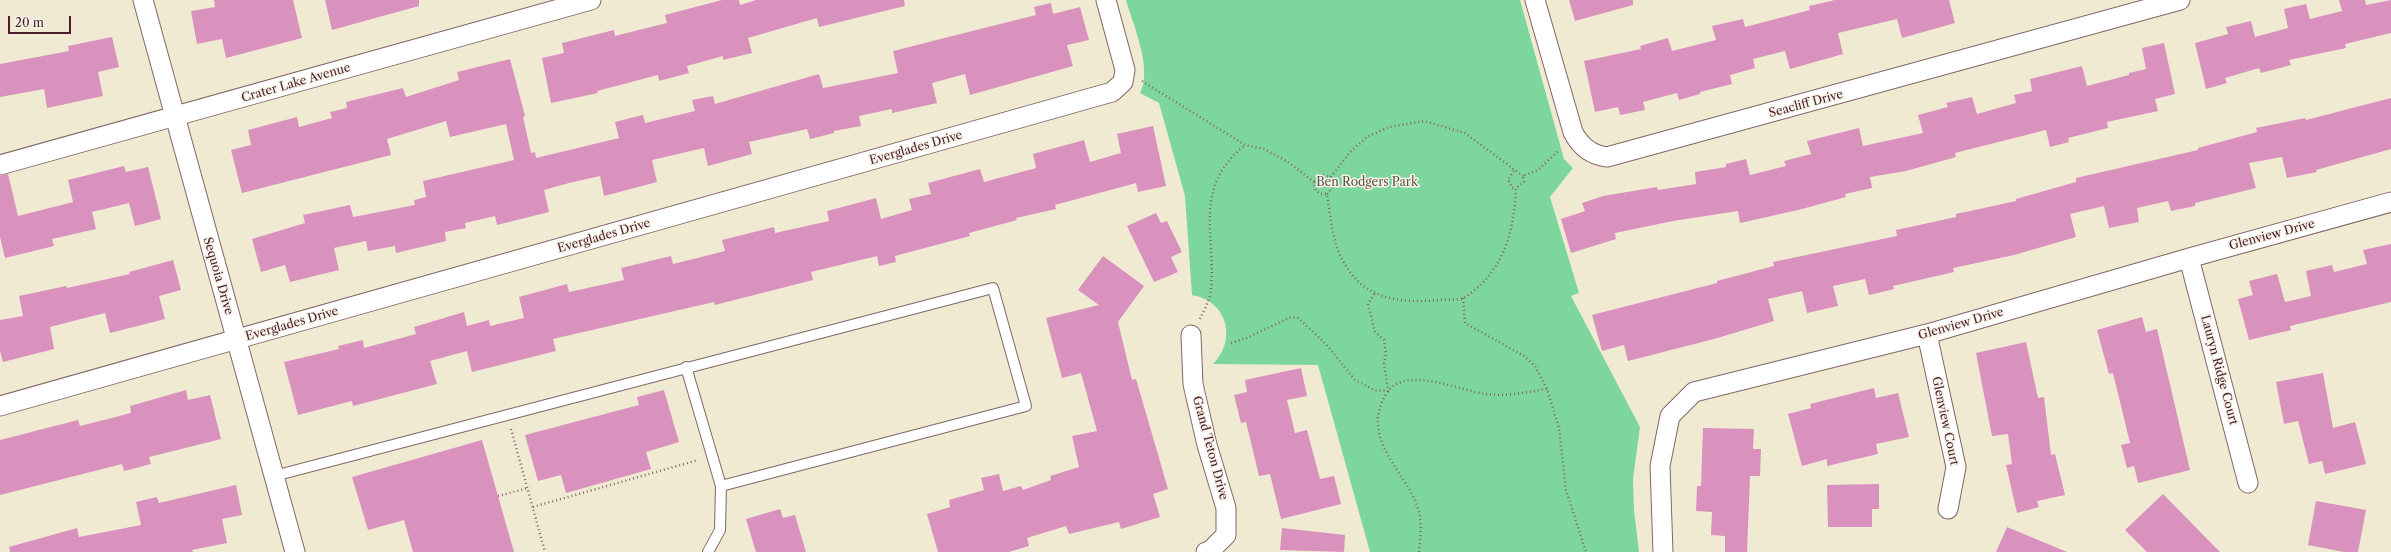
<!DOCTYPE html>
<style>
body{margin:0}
#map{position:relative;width:2391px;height:552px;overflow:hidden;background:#f1ead3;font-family:"Libre Caslon Text",serif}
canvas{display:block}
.scale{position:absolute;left:8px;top:16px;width:63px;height:18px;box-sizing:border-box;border:2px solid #4a1f2b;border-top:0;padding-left:5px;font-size:12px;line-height:14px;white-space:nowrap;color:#4a1f2b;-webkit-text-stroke:3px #f7f3e8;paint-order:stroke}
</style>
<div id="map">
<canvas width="2391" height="552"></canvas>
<div class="scale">20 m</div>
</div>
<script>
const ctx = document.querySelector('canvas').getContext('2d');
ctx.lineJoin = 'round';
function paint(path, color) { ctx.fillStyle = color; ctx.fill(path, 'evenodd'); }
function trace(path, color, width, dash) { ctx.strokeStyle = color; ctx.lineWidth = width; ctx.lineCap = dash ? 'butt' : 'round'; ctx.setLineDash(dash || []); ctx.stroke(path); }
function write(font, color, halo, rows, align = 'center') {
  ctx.font = font + ' "Libre Caslon Text",serif'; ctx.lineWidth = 3; ctx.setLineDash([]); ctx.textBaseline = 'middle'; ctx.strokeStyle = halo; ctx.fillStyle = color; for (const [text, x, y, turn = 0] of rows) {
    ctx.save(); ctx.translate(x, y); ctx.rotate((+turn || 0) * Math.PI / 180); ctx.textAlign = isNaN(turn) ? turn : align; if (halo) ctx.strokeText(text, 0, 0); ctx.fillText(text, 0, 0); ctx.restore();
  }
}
const green = new Path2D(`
 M1126,0h394l44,159 9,9 -23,29 29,96 -8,3 69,131 -7,52 1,31 5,42h-269l-52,-187 -105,-1c24,-24 15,-63 -21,-69l-7,-99 -26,-93 -19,-10c13,-24 -7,-68 -14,-93z`);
const building = new Path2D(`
 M214,0h79l9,38 -76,20 -4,-19 -25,5 -6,-33 24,-4z
 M325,0h94v6l-87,24z
 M722,0h17l1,5 16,-5h148l1,6 -86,21 -2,-9 -69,20 4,15 -29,7v-4l-36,10 2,7 -30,8 -1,-6 -61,16 1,2 -47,10 -9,-45 22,-5 -2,-10 52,-13 1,6 52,-13 -2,-8z
 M1569,0h64v5l-58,16z
 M1835,0h114l6,23 -53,15 -5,-19 -59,14 5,21 -53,15 -5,-18 -32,8 2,9 -25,7 2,9 -32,8v2l-21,6 -2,-7 -34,9 2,8 -25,5 -2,-8 -23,5 -11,-51 57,-12 -1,-3 28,-8 4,13 44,-11 -4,-14 31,-7 2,8 65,-17 -1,-4z
 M2339,0h26l1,5 25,-5v33l-46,11 1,4 -57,12 2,5 -30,8 -2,-5 -34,10 2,5 -21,6 -11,-46 33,-9 -2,-7 25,-6 4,16 33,-9 -4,-19 22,-5 4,15 32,-8z
 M1051,3l2,11 27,-7 9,33 -22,5 6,21 -103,29 -5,-21 -33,9 5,20 -45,10v-4l-33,7 2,10 -27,5v2l-24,6 -3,-10 -58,13 3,12 -44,12 -4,-18 -52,12 5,22 -53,14 -4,-20 -31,7 -25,7 5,22 -52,13 -2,-9 -30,7 1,5 -21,4 1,9 -50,12 -1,-7 -27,5 -2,-10 -32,7 5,22 -49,12 -5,-17 -24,7 -9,-33 53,-16 -2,-8 47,-10 3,12 62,-12 -1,-5 12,-3 -3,-16 91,-21 -8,-36 -56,13 -4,-16 -59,18 4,16 -149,38 -11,-43 20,-5 -3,-15 49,-13 2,10 33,-9 -2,-6 17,-4 -1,-6 57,-14 3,9 53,-17 -2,-8 53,-13 15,57 -2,1 8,36 4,-1 1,6 83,-20 -4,-16 28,-7 2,8 50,-12 -3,-11 21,-4 2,8 104,-30 4,14 75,-15 -5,-22 143,-36 -2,-8z
 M112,37l7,30 -21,5 5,24 -56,12 -3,-19 -44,8v-33l69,-13 -1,-5z
 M2164,43l11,51 -20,5 3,12 -51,11 1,6 -40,10 1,4 -19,5 -4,-17 -91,23 1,4 -50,14 -36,6 2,11 -27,6 1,3 -48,13 -58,13 -2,-12 -65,10 -58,12 1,6 -45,14 -10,-34 24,-8 -3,-8 21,-7 54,-9 1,3 38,-6 -1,-12 31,-5v-3l20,-5 4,16 36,-9 -2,-5 27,-7 -4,-13 52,-13 4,18 60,-13 -5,-18 30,-8 -2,-4 26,-6 5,17 39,-11 -2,-8 18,-4 -2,-12 52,-13 5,20 42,-11v-2l17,-4 -4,-21z
 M2391,98v51l-75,21 1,2 -30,6 -5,-21 -33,6 7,25 -61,15v3l-24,5 -3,-10 -31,7 2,14 -30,6 -5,-22 -34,8 6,23 -62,18 -61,13 1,4 -61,14 1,3 -25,6 -4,-16 -32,7 5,20 -31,7 -5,-22 -34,8 6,22 -60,18 -86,22 -4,-16 -22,6 -10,-36 125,-32v-2l57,-15 -1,-4 124,-26 -1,-6 60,-13v-3l60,-13v-2l60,-17v-4l122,-28v-2l59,-16 -1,-4 49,-10 1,2z
 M1153,126l13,60 -28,6 -2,-9 -81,22 1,4 -40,9 1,2 -48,13 1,3 -75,20 1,6 -17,4 -2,-10 -66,16 2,8 -98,25 -1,-3 -161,37 3,12 -84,21 -5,-21 -37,10 7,23 -84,22 -1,-5 -54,14 -14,-53 55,-13 -1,-3 25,-6 1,8 52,-14 -2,-7 50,-15 3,14 22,-6 1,6 34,-8 -5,-21 48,-13 2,8 55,-12 -3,-12 50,-12 2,8 52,-13 -3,-11 52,-13 1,6 54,-12 -2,-10 49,-13 5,21 31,-9 -3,-11 22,-5 -3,-11 52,-14 4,13 52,-14 -3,-14 51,-14 6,22 31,-9 -4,-19z
 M124,166l2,6 22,-5 13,52 -26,7 -6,-23 -37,9 4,17 -44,10 2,7 -49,12 -5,-21v-61l8,-2 10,42 55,-14 -5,-22z
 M1156,213l5,10 6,-2 15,31 -11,5 7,15 -24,10 -27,-56z
 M2391,244v58l-101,24 1,4 -42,10 -11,-41 15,-4 -4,-14 28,-7 8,28 26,-6 -5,-25 26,-6 2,7 33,-8 -4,-14z
 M1103,256l41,30 -26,36 14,58 4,-1 32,110 -15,5 7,23 -39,12 -2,-7 -50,12 -3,-8 -39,12 2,8 -20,6h-71l-11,-38 23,-7 -1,-7 35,-10 -3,-12 18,-4 4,17 18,-5 2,4 28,-10 -1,-4 29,-9 -7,-31 25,-5 -16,-58 -19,5 -16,-60 53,-13 -21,-15z
 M173,260l8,30 -22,6 6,23 -55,14 -5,-20 -32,8 -23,6 4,22 -51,13 -3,-11v-31l23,-4 -4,-20 47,-10 1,2 63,-14 -1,-2z
 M2142,317l4,15 11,-3 33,141 -52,13 -4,-17 -7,2 -6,-23 9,-2 -17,-70 -4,1 -12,-44z
 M2026,342l12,56 6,-1 7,58 4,-1 10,41 -28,6 2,6 -22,6 -11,-48 6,-1 -4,-30 -16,2 -16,-83z
 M1301,368l6,28 -20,4 8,33 12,-3 13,49 14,-3 7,28 -60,15 -11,-45 -11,2 -13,-54 -5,1 -7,-28 13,-3 -2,-12z
 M2323,373l10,55 22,-6 11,42 -41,10 -3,-13 -13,3 -11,-43 -14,3 -8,-42z
 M1874,388l2,10 22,-5 11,44 -33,7 2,10 -51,12v-7l-25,7 -14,-52 23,-6 -1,-4z
 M186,390l2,10 22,-5 11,44 -72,18 2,7 -27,7 -2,-7 -122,31v-55l78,-20 2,6 51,-13 -1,-7z
 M664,390l15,52 -33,10 5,17 -85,24 -5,-18 -23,6 -13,-46 114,-30 -2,-8z
 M1703,428l51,1 -1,20h8l-1,27h-10l-3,76h-22v-16l-14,-1 1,-23 -16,-1 1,-25h4z
 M482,440l32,112h-101l-9,-32 -36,10 -16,-53z
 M1879,484v25h-7v18h-44l-1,-42z
 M236,485l6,30 -20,4 5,24 -35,7 1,2h-183l-1,-5 68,-19 2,9 62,-12 -5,-23 21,-5 2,6z
 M2163,494l57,58h-73l-22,-22z
 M2316,501l50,9 -8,42h-14l-36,-7z
 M780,509l3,9 12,-3 11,37h-50l-10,-33z
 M2007,527l60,25h-71z
 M1282,528l63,7 -1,17 -64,-2z`);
const path = new Path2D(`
 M1142,81l103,64 19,4 24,13 26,20 1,7 5,5h7c4,25 5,50 19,72 21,35 57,37 93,34 7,-1 18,1 24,-2 7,-3 19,-14 24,-20 22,-26 27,-56 29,-90l8,-6 -1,-6 15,-6 21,-20
 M1514,171l-6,8 4,9h4
 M1314,182l7,-7 10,2
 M1327,194l7,-8 -3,-9 19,-25 17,-15 22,-10 35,-6 41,12 58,43
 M1463,298l2,25 59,33 11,10 12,23 12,39 7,62 20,62
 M1200,319c4,-9 10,-19 11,-29 5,-56 -19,-102 34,-145
 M1231,343l16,-5 44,-21 7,1 28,26 29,36 19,10 14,1 -4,-28 2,-10 -2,-13 -9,-8 -7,-28 7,-11
 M511,429l34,123
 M498,496l30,-8
 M533,507l165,-47
 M1419,552c2,-18 4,-36 -5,-54 -17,-34 -52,-63 -28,-104 18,-30 74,-3 100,0 20,3 41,-2 61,-5`);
const lane = new Path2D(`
 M686,367l35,119
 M274,476l719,-188 33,118 -305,80 -1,44 -12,22`);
const street = new Path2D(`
 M143,0l152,552
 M1535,0l38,132c7,14 18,23 34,25l573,-157
 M0,165l591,-165
 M2189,258l59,225
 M1927,334l29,133 -8,42
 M1191,335l2,49 14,61 19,63v27l-16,16 -4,1
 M0,406l1112,-314 11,-10 2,-12 -19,-70
 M1663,552l-3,-86 10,-50 24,-24 233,-58 262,-76 202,-56`);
const streetNames = [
 ["Crater Lake Avenue",296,83,-16],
 ["Seacliff Drive",1806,104,-15],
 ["Everglades Drive",916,148,-16],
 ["Glenview Drive",2272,235,-15],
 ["Everglades Drive",604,236,-16],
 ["Sequoia Drive",218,276,74],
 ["Everglades Drive",292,324,-16],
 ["Glenview Drive",1961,324,-16],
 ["Lauryn Ridge Court",2219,370,75],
 ["Glenview Court",1945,421,78],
 ["Grand Teton Drive",1210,448,75]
];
const parkNames = [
 ["Ben Rodgers Park",1367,183]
];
paint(green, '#7dd79d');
paint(building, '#d992be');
trace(lane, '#846666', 12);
trace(street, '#846666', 21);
trace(path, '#846666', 2.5, [1, 3]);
trace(lane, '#fff', 10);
trace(street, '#fff', 19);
write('12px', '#4a1f2b', '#f7f3e8', streetNames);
write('12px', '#59564d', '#f7f3e8', parkNames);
</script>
